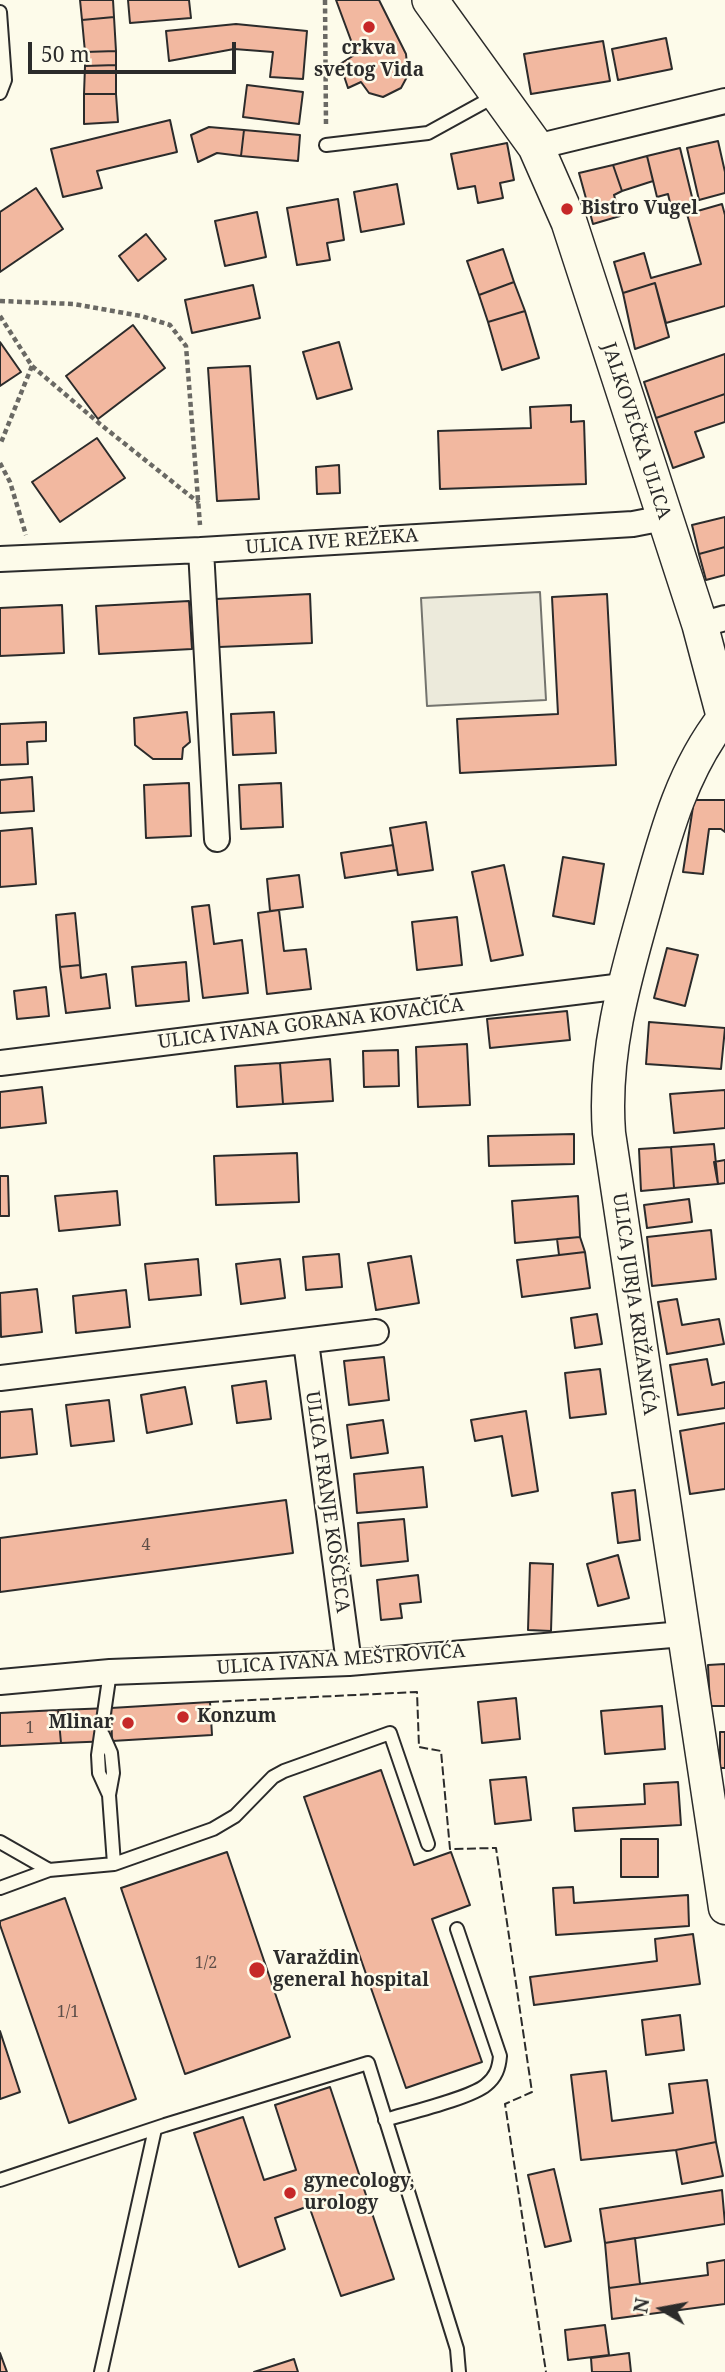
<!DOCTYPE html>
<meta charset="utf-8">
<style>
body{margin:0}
#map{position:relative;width:725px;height:2372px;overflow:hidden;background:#fdfbea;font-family:"Noto Serif",serif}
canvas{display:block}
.north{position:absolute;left:627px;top:2274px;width:70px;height:70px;-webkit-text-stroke:5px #fdfbea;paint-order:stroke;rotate:280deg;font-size:19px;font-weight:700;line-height:28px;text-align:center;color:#2b2b2b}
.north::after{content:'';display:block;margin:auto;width:24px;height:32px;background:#2b2b2b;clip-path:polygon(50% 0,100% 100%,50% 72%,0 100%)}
.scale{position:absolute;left:28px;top:42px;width:208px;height:32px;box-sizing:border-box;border:4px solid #2b2b2b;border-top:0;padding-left:9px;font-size:21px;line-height:24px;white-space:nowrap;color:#2b2b2b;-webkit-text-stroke:5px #fdfbea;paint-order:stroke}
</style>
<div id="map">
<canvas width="725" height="2372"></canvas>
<div class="north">N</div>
<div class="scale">50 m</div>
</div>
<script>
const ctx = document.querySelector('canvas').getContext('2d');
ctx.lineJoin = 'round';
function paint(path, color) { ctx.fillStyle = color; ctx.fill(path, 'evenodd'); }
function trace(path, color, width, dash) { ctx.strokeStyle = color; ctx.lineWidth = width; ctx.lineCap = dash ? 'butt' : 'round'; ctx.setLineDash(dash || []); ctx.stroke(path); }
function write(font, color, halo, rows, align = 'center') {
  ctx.font = font + ' "Noto Serif",serif'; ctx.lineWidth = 5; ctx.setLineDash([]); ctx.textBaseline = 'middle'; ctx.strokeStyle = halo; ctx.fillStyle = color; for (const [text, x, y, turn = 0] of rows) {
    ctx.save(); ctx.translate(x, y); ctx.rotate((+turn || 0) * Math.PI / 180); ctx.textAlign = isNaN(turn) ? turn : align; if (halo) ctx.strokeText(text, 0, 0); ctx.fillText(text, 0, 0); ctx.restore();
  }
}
const parking = new Path2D(`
 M540,592l6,108 -119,6 -6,-108z`);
const building = new Path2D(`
 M80,0h33l1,17 -32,3z
 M128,0h61l2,18 -61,5z
 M336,0h43l27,54 2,21 -7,13 -18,9 -14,-4 -8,-11 -13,6 -8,-24 16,-10z
 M114,17l2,34 -31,1 -3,-32z
 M236,24l71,7 -4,48 -33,-2 3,-25 -39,-3 -65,12 -3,-30z
 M666,38l6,31 -54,11 -6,-31z
 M603,41l7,40 -79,13 -7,-40z
 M116,51v14l-31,1v-14z
 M116,65v29h-32l1,-28z
 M247,85l56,7 -4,32 -56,-7z
 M84,94h32l2,28 -34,2z
 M170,120l7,32 -80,19 5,17 -39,9 -12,-48z
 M209,127l35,3 -3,26 -24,-3 -19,9 -7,-27z
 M244,130l56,5 -2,26 -57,-5z
 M718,141l7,31v21l-26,7 -12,-52z
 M507,143l7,37 -14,3 3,15 -25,5 -3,-17 -17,3 -7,-35z
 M680,148l13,53 -22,6 -3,-13 -11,3 -10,-41z
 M647,156l6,25 -31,10 -9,-26z
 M613,165l9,26 -8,4 6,21 -27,8 -14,-51z
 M397,184l7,40 -43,8 -7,-40z
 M36,188l27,41 -63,43v-60z
 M338,199l6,41 -17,3 3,17 -33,5 -10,-57z
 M722,204l3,11v91l-59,17 -11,-40 -32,10 -9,-31 30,-9 7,25 50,-14 -14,-50z
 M257,212l9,45 -41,9 -10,-45z
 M146,234l20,25 -28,22 -19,-25z
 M503,249l11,33 -35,13 -12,-34z
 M514,282l11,29 -37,11 -9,-27z
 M655,283l14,54 -34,12 -12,-56z
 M253,285l7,33 -68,15 -7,-33z
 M525,311l14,47 -37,12 -14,-48z
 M133,325l32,43 -67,51 -32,-43z
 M0,342l21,30 -21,14z
 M339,342l13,47 -35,10 -14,-47z
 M725,354v40l-69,24 -12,-36z
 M250,366l9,133 -42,2 -9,-133z
 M725,394v28l-30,10 9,25 -31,11 -17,-50z
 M571,405v17l13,-1 2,63 -146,5 -2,-58 93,-3 -1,-21z
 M97,438l28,40 -65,44 -28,-40z
 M339,465l1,28 -23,1 -1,-27z
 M725,517v30l-26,7 -7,-29z
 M725,547v28l-19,5 -7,-26z
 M310,594l2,49 -93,4 -3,-48z
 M607,594l9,171 -156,8 -3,-54 101,-5 -6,-117z
 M189,601l3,48 -93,5 -3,-48z
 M62,605l2,48 -64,3v-48z
 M187,712l3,30 -7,6 -1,11h-29l-18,-14 -1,-27z
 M274,712l2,41 -43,2 -2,-41z
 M46,722v19l-19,1 1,22 -28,1v-41z
 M32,777l2,34 -34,2v-33z
 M189,783l2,53 -45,2 -2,-53z
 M281,783l2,44 -42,2 -2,-44z
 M694,800h31v32l-4,-3h-12l-6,45 -20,-2z
 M426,822l7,48 -35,5 -8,-47z
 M32,828l4,56 -36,3v-56z
 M393,845l4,25 -52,8 -4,-25z
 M563,857l41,7 -10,60 -41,-8z
 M504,865l19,90 -32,6 -19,-89z
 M299,875l4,32 -33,4 -3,-32z
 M209,905l5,39 28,-4 6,53 -45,5 -11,-91z
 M279,910l5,41 22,-2 5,40 -44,5 -9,-81z
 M75,913l5,52 -20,2 -4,-52z
 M457,917l5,48 -45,5 -5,-48z
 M667,948l31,7 -13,51 -31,-8z
 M186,962l3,39 -53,5 -4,-39z
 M80,965l1,13 25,-4 4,34 -44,5 -6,-46z
 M46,987l3,29 -32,3 -3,-28z
 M567,1011l3,29 -80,8 -3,-29z
 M649,1022l76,6 -4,41 -75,-5z
 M467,1044l3,61 -52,2 -2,-60z
 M398,1050l1,36 -35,1 -1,-36z
 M330,1059l3,42 -50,3 -3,-41z
 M280,1063l3,41 -46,3 -2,-41z
 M42,1087l4,36 -46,5v-36z
 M725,1090v38l-51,5 -4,-39z
 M574,1134v30l-85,2 -1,-30z
 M714,1144l4,40 -44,4 -3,-41z
 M671,1147l3,41 -33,3 -2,-42z
 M297,1153l2,49 -83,3 -2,-49z
 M725,1160v23l-7,1 -4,-22z
 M0,1176h8l1,40h-9z
 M117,1191l3,34 -61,6 -4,-35z
 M578,1196l2,41 -65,6 -3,-42z
 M689,1199l3,23 -45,6 -3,-23z
 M711,1230l5,49 -64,7 -5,-49z
 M580,1237l5,15 -26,3 -2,-16z
 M585,1252l5,36 -68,9 -5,-37z
 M339,1254l3,33 -36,3 -3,-33z
 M411,1256l8,47 -43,7 -8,-47z
 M198,1259l3,36 -52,5 -4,-36z
 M280,1259l5,39 -44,6 -5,-40z
 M37,1289l5,43 -41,5 -1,-44z
 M126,1290l4,37 -54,6 -3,-37z
 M677,1299l5,26 37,-6 5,25 -57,10 -9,-52z
 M597,1314l5,30 -27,4 -4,-30z
 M384,1357l5,43 -40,5 -5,-44z
 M707,1359l5,26 13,-3v26l-47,7 -8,-50z
 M600,1369l6,45 -36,4 -5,-45z
 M266,1381l5,38 -34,4 -5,-37z
 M185,1387l7,37 -45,9 -6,-38z
 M109,1400l5,41 -43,5 -5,-41z
 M32,1409l5,45 -37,4v-46z
 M526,1411l12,80 -26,5 -10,-60 -27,5 -4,-21z
 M383,1420l5,33 -37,5 -4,-33z
 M725,1423v66l-35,5 -10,-63z
 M423,1467l4,40 -70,6 -3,-39z
 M635,1490l5,50 -22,3 -6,-50z
 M286,1500l7,53 -293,39v-54z
 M404,1519l4,42 -47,5 -3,-43z
 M618,1555l11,43 -31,8 -11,-42z
 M530,1563l23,1 -2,67 -23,-1z
 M418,1575l3,27 -21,2 2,14 -21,2 -4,-40z
 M725,1664v42h-15l-2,-41z
 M516,1698l4,41 -38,4 -4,-41z
 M210,1702l2,33 -100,6 -1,-33z
 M662,1706l3,43 -60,5 -4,-43z
 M111,1708l1,33 -51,2 -3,-33z
 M58,1710l3,33 -61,3v-33z
 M720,1732h5v36h-5z
 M381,1770l33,95 37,-13 19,53 -38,14 50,143 -76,26 -102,-291z
 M526,1777l5,43 -36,4 -5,-44z
 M678,1782l3,43 -106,6 -2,-23 72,-4 -1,-20z
 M621,1839h37v38h-37z
 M227,1852l63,185 -105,37 -64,-186z
 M573,1887l1,16 114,-8 1,31 -133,9 -3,-47z
 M65,1898l71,201 -67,24 -69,-198v-4z
 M693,1934l7,50 -166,21 -4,-28 127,-16 -2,-22z
 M680,2015l4,35 -38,5 -4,-35z
 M0,2031l20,61 -20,7z
 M606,2071l6,50 61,-8 -4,-29 38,-4 9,62 -40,8 -95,10 -10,-85z
 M330,2087l64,192 -53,17 -32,-90 -34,12 10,31 -46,18 -45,-134 49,-16 21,63 32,-10 -21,-65z
 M716,2142l7,34 -41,8 -6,-34z
 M554,2169l17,72 -26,6 -17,-72z
 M722,2190l3,34 -120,19 -5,-34z
 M635,2238l5,46 -31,4 -4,-45z
 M725,2260v44l-113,15 -3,-31 99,-13 -1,-12z
 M605,2325l4,30 -41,5 -3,-30z
 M0,2353l7,19h-7z
 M629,2353l2,19h-39l-1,-14z
 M294,2359l4,13h-44z`);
const path = new Path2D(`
 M325,0l1,125
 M0,301l74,3 67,12 29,9 16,21 14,179
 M0,316l32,50 -32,79
 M32,366l68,58 99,79
 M0,463l10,19 16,53`);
const service = new Path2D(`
 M0,12l5,68 -5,13
 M326,145l102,-12 69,-38
 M103,1735l8,18 2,20 -4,22 5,69
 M109,1795l-10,-22 -1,-18 12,-83
 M0,1842l49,28
 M0,1888l49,-18 65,-6 99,-35 22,-13 38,-39 11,-6 106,-38 38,111
 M385,2120c23,-7 86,-22 101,-35 10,-8 13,-17 14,-29l-43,-127
 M0,2180l165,-55 203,-62 89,286 2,23
 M101,2372l54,-243`);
const minor = new Path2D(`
 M536,147l189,-46
 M201,550l16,289
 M0,559l201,-9 432,-26 31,-6
 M700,625l25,-7
 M0,1063l623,-77
 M306,1342l43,321
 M0,1378l376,-46
 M0,1682l110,-10 239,-9 334,-29`);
const tertiary = new Path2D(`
 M724,717c-44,56 -60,123 -79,191 -21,74 -42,147 -36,225l116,775`);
const secondary = new Path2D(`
 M430,0l106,147 33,75 131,403 25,94`);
const fence = new Path2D(`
 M210,1702l207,-10 2,55 22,4 9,98 46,-1 36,244 -27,12 41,268`);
const markers = [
 [369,27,7,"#c62828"],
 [567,209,7,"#c62828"],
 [183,1717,7,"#c62828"],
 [128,1723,7,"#c62828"],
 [257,1970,9,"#c62828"],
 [290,2193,7,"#c62828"]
];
const numberNames = [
 ["4",146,1545],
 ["1",30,1728],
 ["1/2",206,1963],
 ["1/1",68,2012]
];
const poiNames = [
 ["crkva",369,49,"center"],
 ["svetog Vida",369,71,"center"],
 ["Bistro Vugel",581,209],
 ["Konzum",197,1717],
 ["Mlinar",114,1723,"right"],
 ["Varaždin",273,1959],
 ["general hospital",273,1981],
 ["gynecology,",304,2182],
 ["urology",304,2204]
];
const streetNames = [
 ["JALKOVEČKA ULICA",636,431,72],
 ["ULICA IVE REŽEKA",332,542,-4],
 ["ULICA IVANA GORANA KOVAČIĆA",311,1024,-7],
 ["ULICA JURJA KRIŽANIĆA",634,1304,82],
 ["ULICA FRANJE KOŠČECA",327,1502,82],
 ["ULICA IVANA MEŠTROVIĆA",341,1660,-4]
];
paint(parking, '#eceadb');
trace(parking, '#74746e', 2);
paint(building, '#f2b8a0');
trace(building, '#2b2b2b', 2);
trace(service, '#2b2b2b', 16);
trace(minor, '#2b2b2b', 28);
trace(tertiary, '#2b2b2b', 35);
trace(secondary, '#2b2b2b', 38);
trace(path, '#6a6964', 4.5, [5, 3.5]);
trace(service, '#fdfbea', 12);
trace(minor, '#fdfbea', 24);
trace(tertiary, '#fdfbea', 32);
trace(secondary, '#fdfbea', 35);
trace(fence, '#2b2b2b', 2, [9, 3.5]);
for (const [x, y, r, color] of markers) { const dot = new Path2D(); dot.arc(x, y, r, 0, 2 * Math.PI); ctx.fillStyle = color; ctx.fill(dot); trace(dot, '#fdfbea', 2.5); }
write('16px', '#5d4e48', null, numberNames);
write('bold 19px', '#2b2b2b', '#fdfbea', poiNames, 'left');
write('19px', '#2b2b2b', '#fdfbea', streetNames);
</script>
